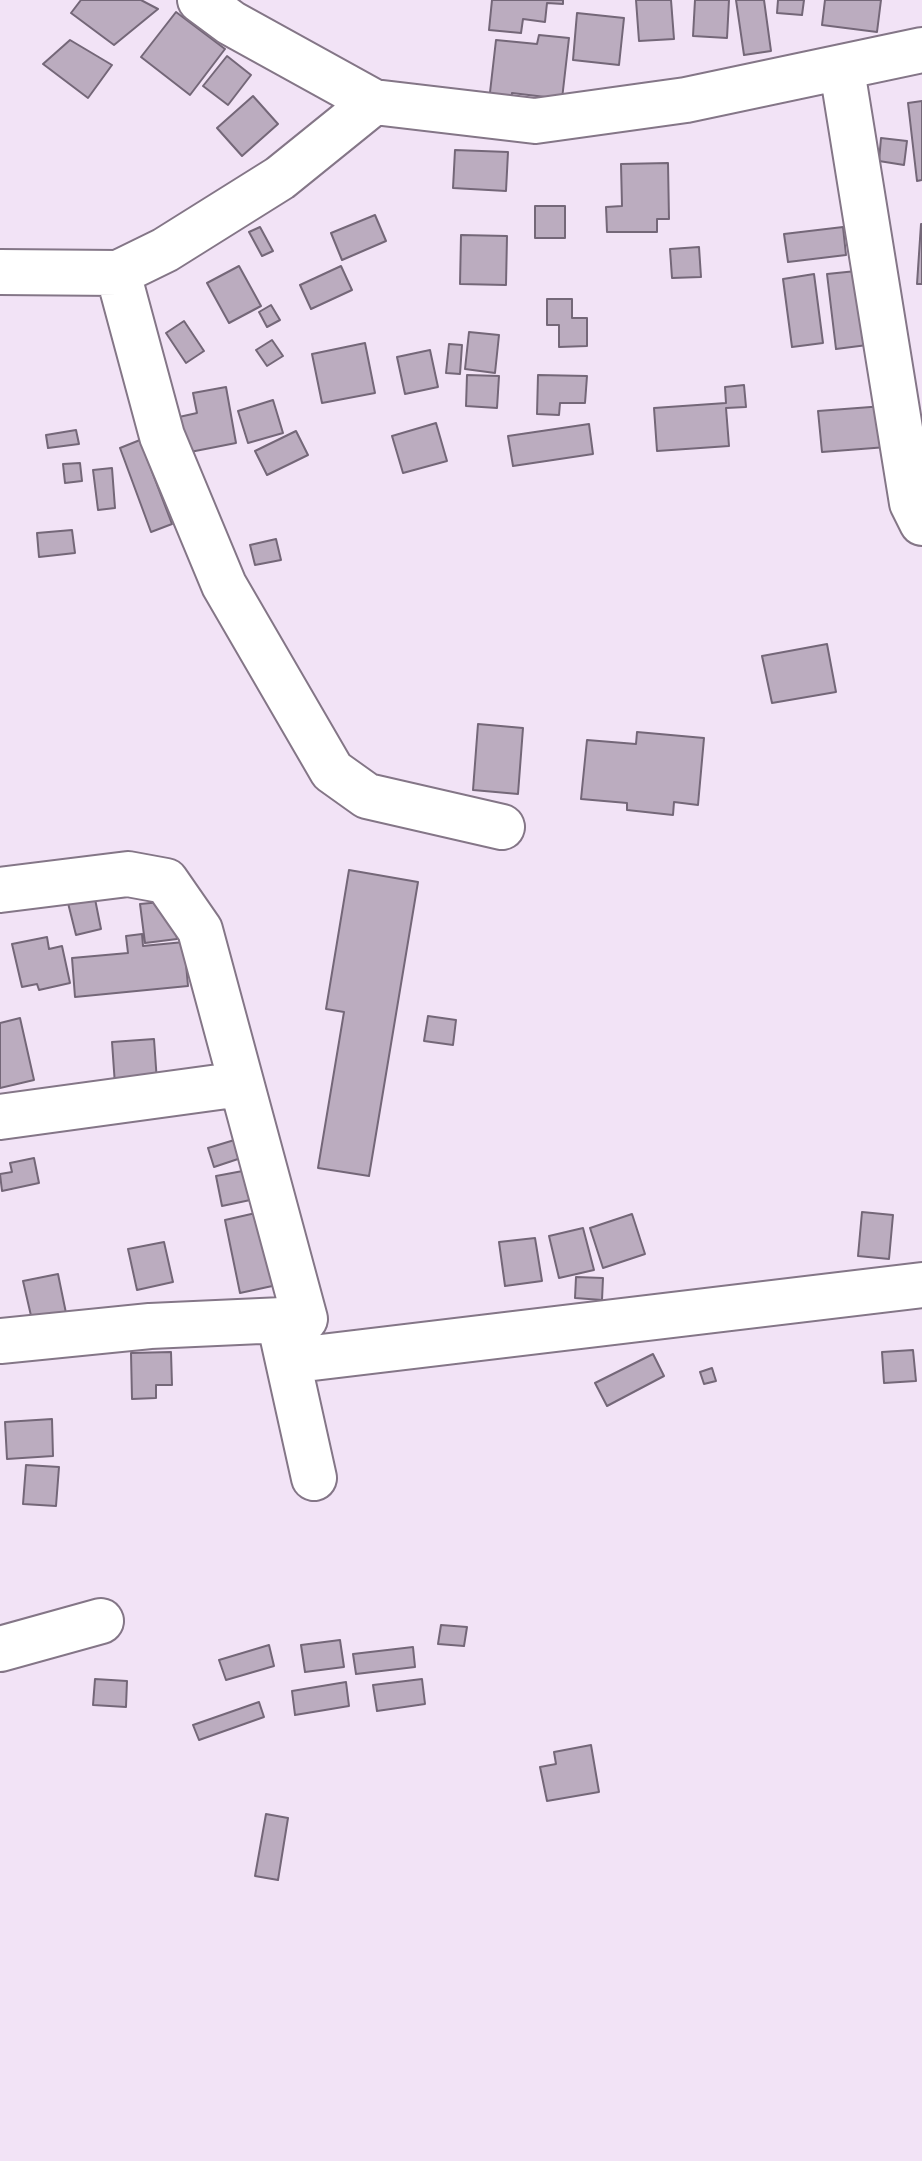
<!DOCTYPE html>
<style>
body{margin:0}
canvas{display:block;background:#f2e3f6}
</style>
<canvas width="922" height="2161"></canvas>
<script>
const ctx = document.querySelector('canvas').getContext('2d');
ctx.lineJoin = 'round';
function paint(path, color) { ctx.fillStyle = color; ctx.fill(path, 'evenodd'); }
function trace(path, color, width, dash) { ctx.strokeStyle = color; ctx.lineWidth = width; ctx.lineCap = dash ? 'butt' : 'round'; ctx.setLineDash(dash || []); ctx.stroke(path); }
const building = new Path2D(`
 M81,0h60l17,9 -44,36 -43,-32z
 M492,0h71v4l-16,-1 -2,19 -22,-3 -2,14 -32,-3z
 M636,0h35l3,39 -35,2z
 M695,0h34l-2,38 -34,-2z
 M736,0h28l7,51 -27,4z
 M778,0h26l-2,15 -25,-2z
 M825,0h56l-4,32 -55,-7z
 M176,12l49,37 -35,46 -49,-38z
 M577,13l47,5 -5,47 -46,-5z
 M539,35l30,3 -7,61 -50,-6 -1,10 -22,-2 7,-61 41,4z
 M70,40l42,25 -24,33 -45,-34z
 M227,56l24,19 -23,30 -25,-19z
 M253,96l25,28 -36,32 -25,-28z
 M922,101v79l-5,1 -9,-78z
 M881,138l26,3 -3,24 -25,-4z
 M455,150l53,2 -2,39 -53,-3z
 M668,163l1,56h-12v13h-50l-1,-25 16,-1 -1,-42z
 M535,206h30v32h-30z
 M375,215l11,26 -44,19 -11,-27z
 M921,224h1v60h-5z
 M260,227l13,24 -11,5 -13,-24z
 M843,227l3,28 -58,7 -4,-28z
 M461,235l46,1 -1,49 -46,-1z
 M699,247l2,30 -29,1 -2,-29z
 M239,266l22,40 -32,17 -22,-40z
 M341,266l11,24 -41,19 -11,-24z
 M866,270l9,74 -39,5 -9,-75z
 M814,274l9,69 -31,4 -9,-68z
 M547,299h25v19h15v28l-28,1v-22h-12z
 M271,305l9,15 -13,7 -8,-15z
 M184,321l20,30 -18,12 -20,-30z
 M469,332l30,3 -4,38 -30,-4z
 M272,340l11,16 -16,10 -11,-16z
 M365,343l10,50 -53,10 -10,-49z
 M449,344l13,1 -2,29 -14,-1z
 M430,350l8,37 -33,7 -8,-37z
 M467,375l32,1 -2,32 -31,-2z
 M538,375l49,1 -2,27h-25l-1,12 -22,-1z
 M744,385l2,22 -20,1 3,38 -72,5 -3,-43 72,-5 -1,-16z
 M226,387l10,56 -51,10 -6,-36 18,-4 -4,-20z
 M273,400l10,33 -35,10 -10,-32z
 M884,406l3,41 -65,5 -4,-41z
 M436,423l11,38 -44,12 -11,-37z
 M589,424l4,30 -80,12 -5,-30z
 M76,430l3,14 -31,4 -2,-13z
 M296,431l12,24 -41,20 -12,-24z
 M140,440l32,84 -21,8 -31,-84z
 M80,463l2,18 -17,2 -2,-19z
 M112,468l3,40 -17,2 -5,-40z
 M72,530l3,23 -36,4 -2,-24z
 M276,539l5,21 -26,5 -5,-20z
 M827,644l9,48 -64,11 -10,-47z
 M478,724l45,4 -5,66 -45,-4z
 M637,732l67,6 -6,67 -24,-3 -1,13 -46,-5v-7l-46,-4 6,-59 49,4z
 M349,870l69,12 -49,294 -51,-8 26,-156 -18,-3z
 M94,894l7,35 -25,6 -9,-36z
 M172,901l5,38 -32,4 -5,-39z
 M142,934l1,12 41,-4 4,44 -113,11 -3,-39 56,-5 -2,-17z
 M47,937l2,12 13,-3 8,37 -31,7 -2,-6 -15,3 -10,-43z
 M428,1016l28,4 -3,25 -29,-4z
 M20,1018l14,62 -34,8v-65z
 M154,1039l3,43 -42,3 -3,-43z
 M241,1138l6,18 -33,11 -6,-19z
 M34,1158l5,25 -37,8 -2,-17 12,-2 -2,-9z
 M248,1170l7,29 -33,7 -6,-30z
 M260,1212l17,73 -37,8 -15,-73z
 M862,1212l31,3 -4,44 -31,-3z
 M632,1214l13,40 -42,14 -13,-40z
 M583,1228l11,42 -35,8 -10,-42z
 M535,1238l7,43 -37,5 -6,-44z
 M164,1242l9,40 -36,8 -9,-41z
 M58,1274l8,39 -34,7 -9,-39z
 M576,1277l27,1 -1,22 -27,-2z
 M913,1350l3,31 -32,2 -2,-31z
 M171,1352l1,33h-16v13l-24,1 -1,-46z
 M653,1354l11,22 -57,30 -12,-23z
 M712,1368l4,13 -12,3 -4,-12z
 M52,1419l1,37 -46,3 -2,-37z
 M26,1465l33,2 -3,39 -33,-2z
 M441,1625l26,2 -3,19 -26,-2z
 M340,1640l4,27 -39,5 -4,-27z
 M269,1645l5,21 -48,14 -7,-20z
 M413,1647l2,20 -59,7 -3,-20z
 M95,1679l32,2 -1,26 -33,-2z
 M422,1679l3,25 -48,7 -4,-26z
 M346,1682l3,24 -54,9 -3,-24z
 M259,1702l5,15 -65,23 -6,-15z
 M591,1745l8,47 -52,9 -7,-34 16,-3 -2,-12z
 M266,1814l22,4 -10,62 -23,-4z`);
const minor = new Path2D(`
 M200,0l31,23 143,79 161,19 151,-21 236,-50
 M842,70l70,433 10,20
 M0,272l118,1 47,-23 115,-72 94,-76
 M118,273l44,163 62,149 108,186 35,25 135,31
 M0,890l128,-16 38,7 34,49 105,389 -155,7 -150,15
 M0,1117l241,-33
 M282,1334l32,144
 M288,1361l634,-76
 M0,1649l101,-28`);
paint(building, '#bbacbf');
trace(building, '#746778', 2);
trace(minor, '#847687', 48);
trace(minor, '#fff', 44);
</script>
